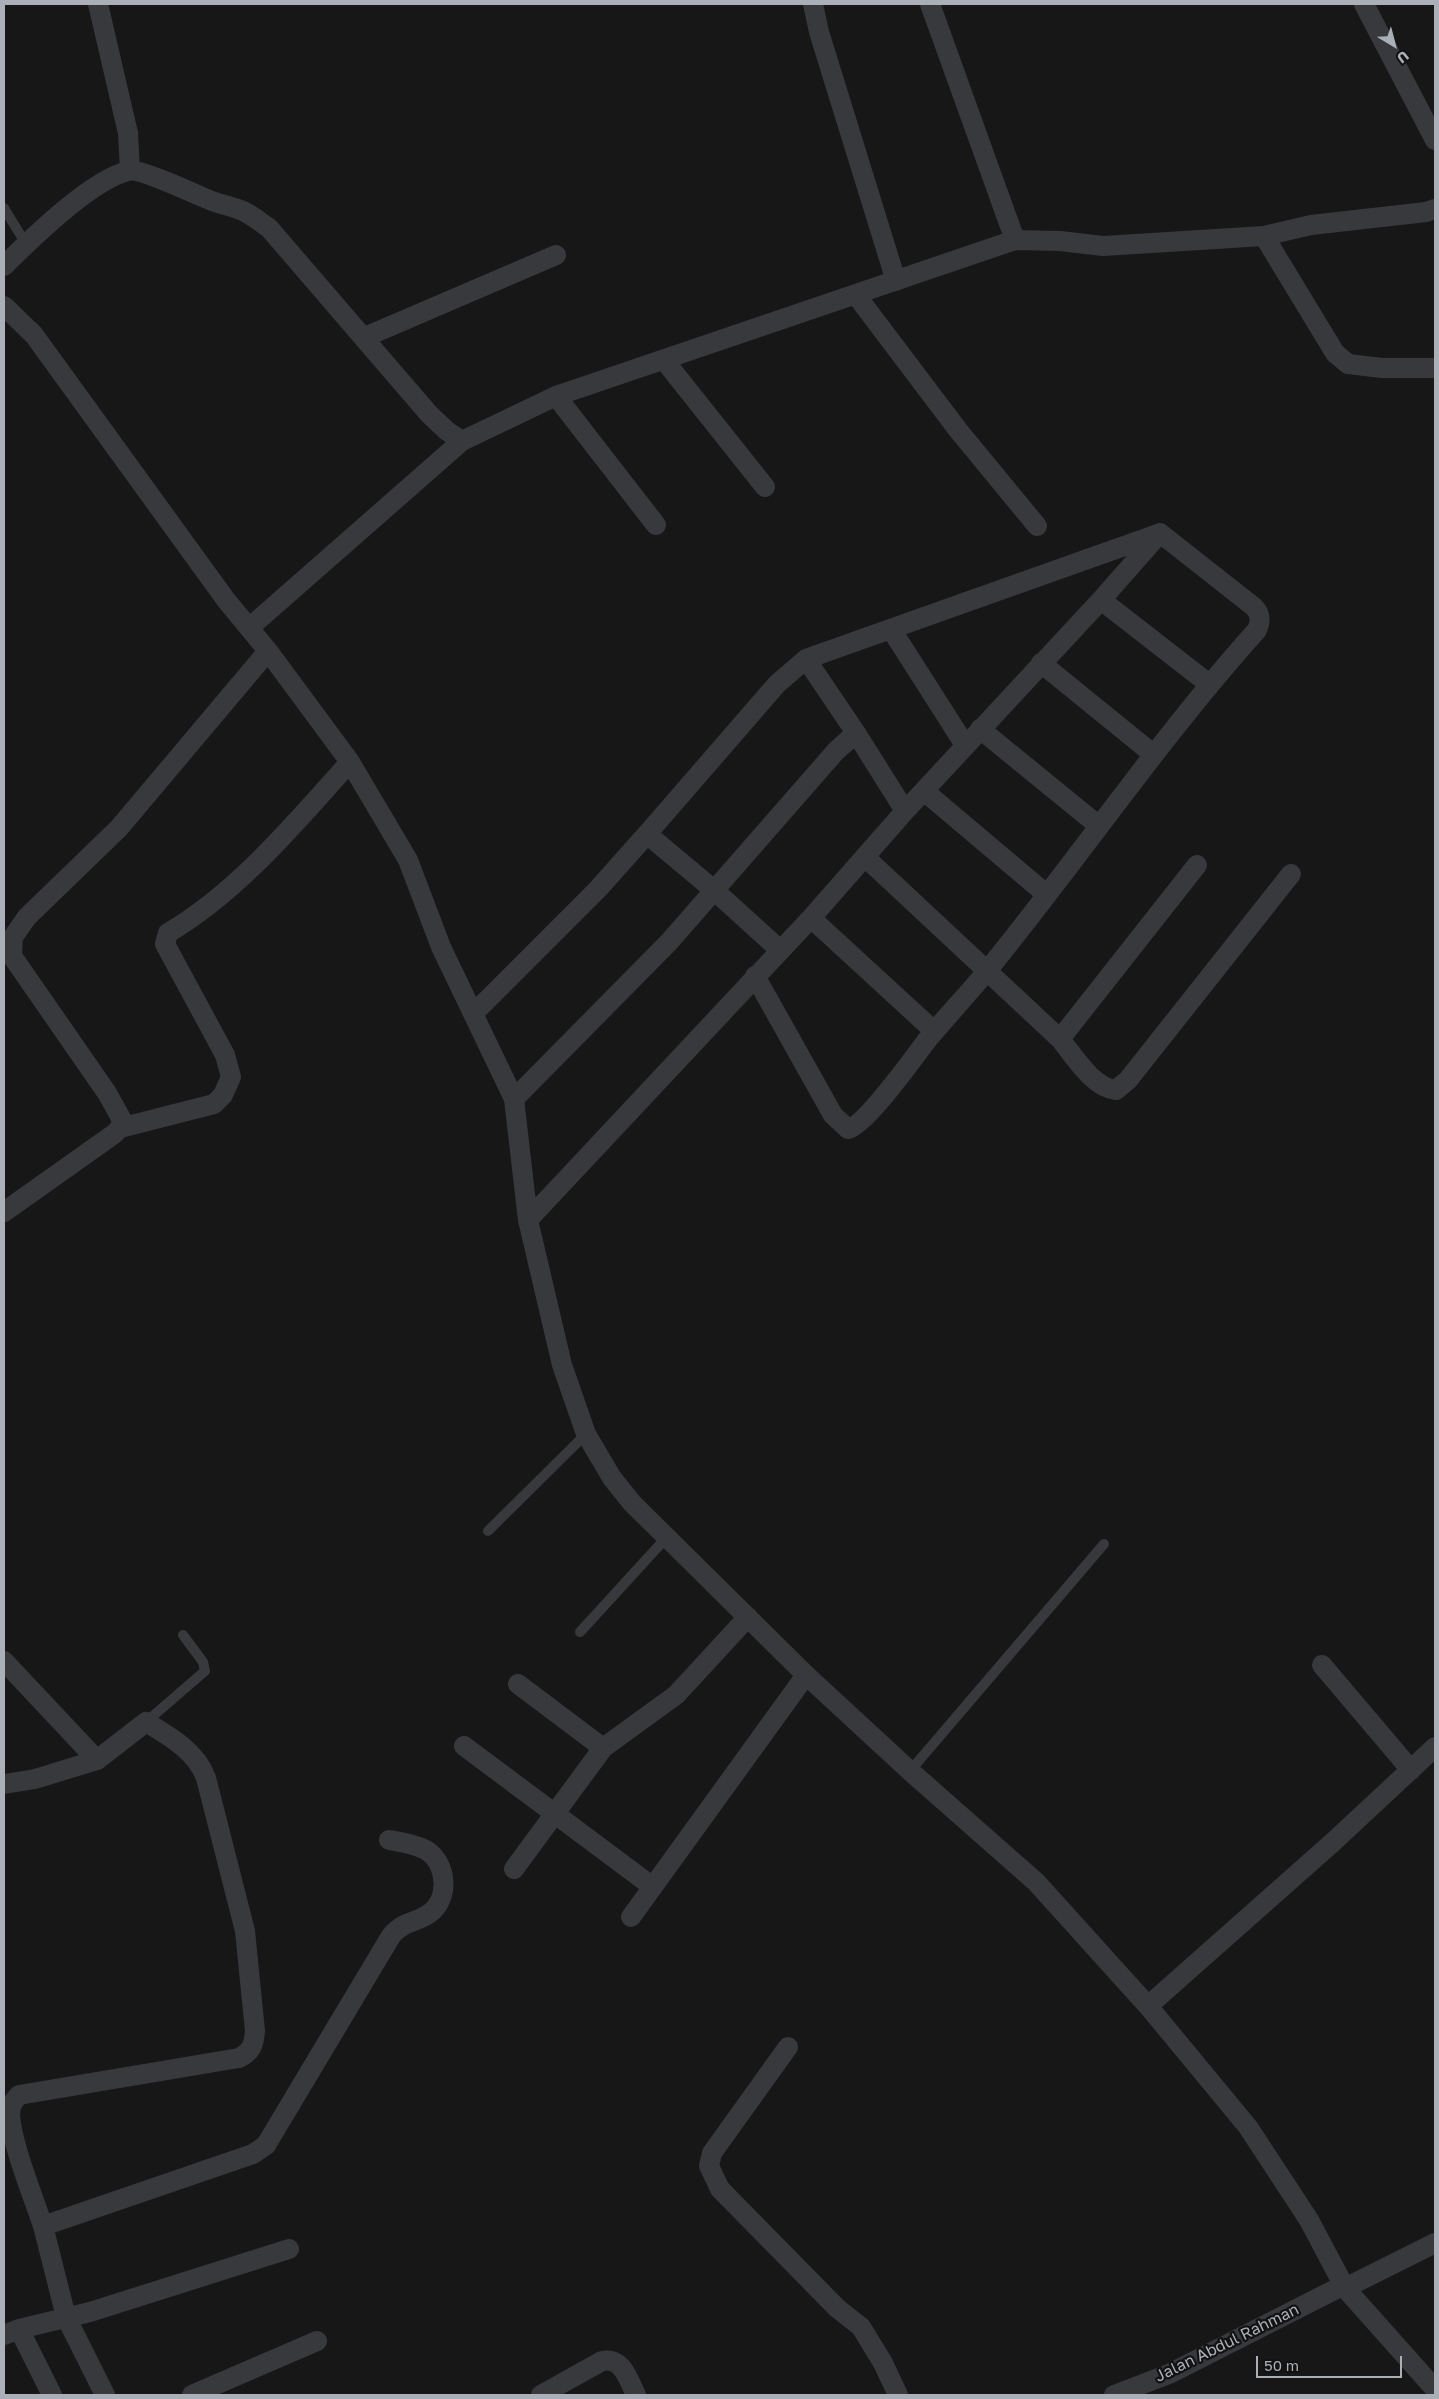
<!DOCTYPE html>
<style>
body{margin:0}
#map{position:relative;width:1439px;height:2399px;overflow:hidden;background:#171718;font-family:"Golos Text",sans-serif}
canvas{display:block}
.frame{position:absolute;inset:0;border:5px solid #abafb7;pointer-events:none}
.north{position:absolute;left:1369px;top:20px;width:50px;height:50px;-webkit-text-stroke:4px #121213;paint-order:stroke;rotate:143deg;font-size:14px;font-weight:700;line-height:20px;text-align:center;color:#abafb7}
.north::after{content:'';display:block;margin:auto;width:18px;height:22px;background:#abafb7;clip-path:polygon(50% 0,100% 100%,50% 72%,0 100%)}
.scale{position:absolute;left:1256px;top:2356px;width:146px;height:22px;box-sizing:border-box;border:2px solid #abafb7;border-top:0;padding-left:6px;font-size:15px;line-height:18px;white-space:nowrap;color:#abafb7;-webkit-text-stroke:4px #121213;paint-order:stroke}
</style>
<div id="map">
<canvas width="1439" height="2399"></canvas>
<div class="frame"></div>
<div class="north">U</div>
<div class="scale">50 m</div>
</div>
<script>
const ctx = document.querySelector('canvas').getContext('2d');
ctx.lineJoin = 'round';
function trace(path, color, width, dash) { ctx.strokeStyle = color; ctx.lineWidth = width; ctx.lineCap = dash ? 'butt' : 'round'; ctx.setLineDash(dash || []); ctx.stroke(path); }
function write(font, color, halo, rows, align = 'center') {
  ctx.font = font + ' "Golos Text",sans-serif'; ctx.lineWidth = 4.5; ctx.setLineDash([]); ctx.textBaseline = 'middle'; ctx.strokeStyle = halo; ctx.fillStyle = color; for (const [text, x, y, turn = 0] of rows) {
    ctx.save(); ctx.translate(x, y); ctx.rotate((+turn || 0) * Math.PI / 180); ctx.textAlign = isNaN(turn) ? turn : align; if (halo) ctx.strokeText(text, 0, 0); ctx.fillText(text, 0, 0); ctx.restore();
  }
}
const service = new Path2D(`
 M4,208l22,36
 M488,1531l98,-97
 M580,1632l86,-94
 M146,1722l59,-51 -2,-9 -20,-27
 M910,1771l194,-227`);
const minor = new Path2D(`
 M98,4l30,129 2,37
 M813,4l6,28 77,249
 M930,4l85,236
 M1364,4l71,136
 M1264,236l71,117 13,11 34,4h53
 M4,266c27,-27 87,-86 124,-95 12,-3 64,22 79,28 11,5 24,7 36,12 9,4 17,11 26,17l160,186 18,17 15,10 94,-45 459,-156 45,1 43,5 161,-10 47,-11 115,-13 9,-3
 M856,295l102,135 79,96
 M4,306l30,29 192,265 42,51 82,111 58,98 33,87 73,152 14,121 34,145 24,69 26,44 20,25 174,172 104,96 126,111 112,124 100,121 61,93 36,68h-7l-169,86 -55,21
 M365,337l191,-82
 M664,360l101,127
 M556,396l100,129
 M1101,600l108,84
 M249,628l213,-187
 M891,629l74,116
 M806,659l50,74
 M1041,663l112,91
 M980,729l119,97
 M924,791l122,103
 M647,834l130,-150 29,-25 352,-125
 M865,857l195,182 137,-174
 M811,918l123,113
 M755,976l78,139 15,14c18,-4 66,-72 80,-90 19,-23 40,-45 59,-68 92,-113 173,-233 270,-341 4,-9 4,-16 -3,-23l-94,-74
 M474,1013l124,-124 49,-55 68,57 65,59
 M1060,1039c14,17 33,49 56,51l12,-10 163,-206
 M514,1099l155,-157 167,-191 20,-18 49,78
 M120,1128l94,-24 9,-9 8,-18 -6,-22 -60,-111 3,-11c70,-41 128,-111 182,-171
 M4,1212l110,-78 6,-6 2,-8 -15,-27 -95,-137 1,-19 14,-20 92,-89 149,-177
 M528,1220l283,-302 94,-107 196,-211 59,-67
 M4,1661l93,99
 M1322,1665l89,105
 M518,1684l85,64
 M464,1746l189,141
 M4,1784l31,-5 62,-19 49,-38c23,14 50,29 60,56l39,153 10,100c-1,14 -4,21 -16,27l-220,37c-6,6 -9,11 -9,20 2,30 23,81 33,111
 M514,1869l89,-121 73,-53 72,-78
 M631,1917l175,-242
 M1148,2006l184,-163 103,-96
 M788,2047l-76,106 -3,13 11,23 117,119 24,19 22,36 15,32
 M1435,2243l-90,45 90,101
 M19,2329l33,66
 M4,2335l15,-6 71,-17 199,-63
 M105,2395l-39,-78 -23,-91 210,-72 13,-9 125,-209c15,-17 24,-12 39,-23 20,-15 17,-50 -4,-63 -11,-6 -25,-8 -37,-10
 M192,2395l125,-54
 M541,2395l61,-34c21,-4 26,18 34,34`);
const streetNames = [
 ["Jalan Abdul Rahman",1227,2343,-26]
];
trace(service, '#38393d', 10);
trace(minor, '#38393d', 20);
write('16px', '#abafb7', '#121213', streetNames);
</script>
